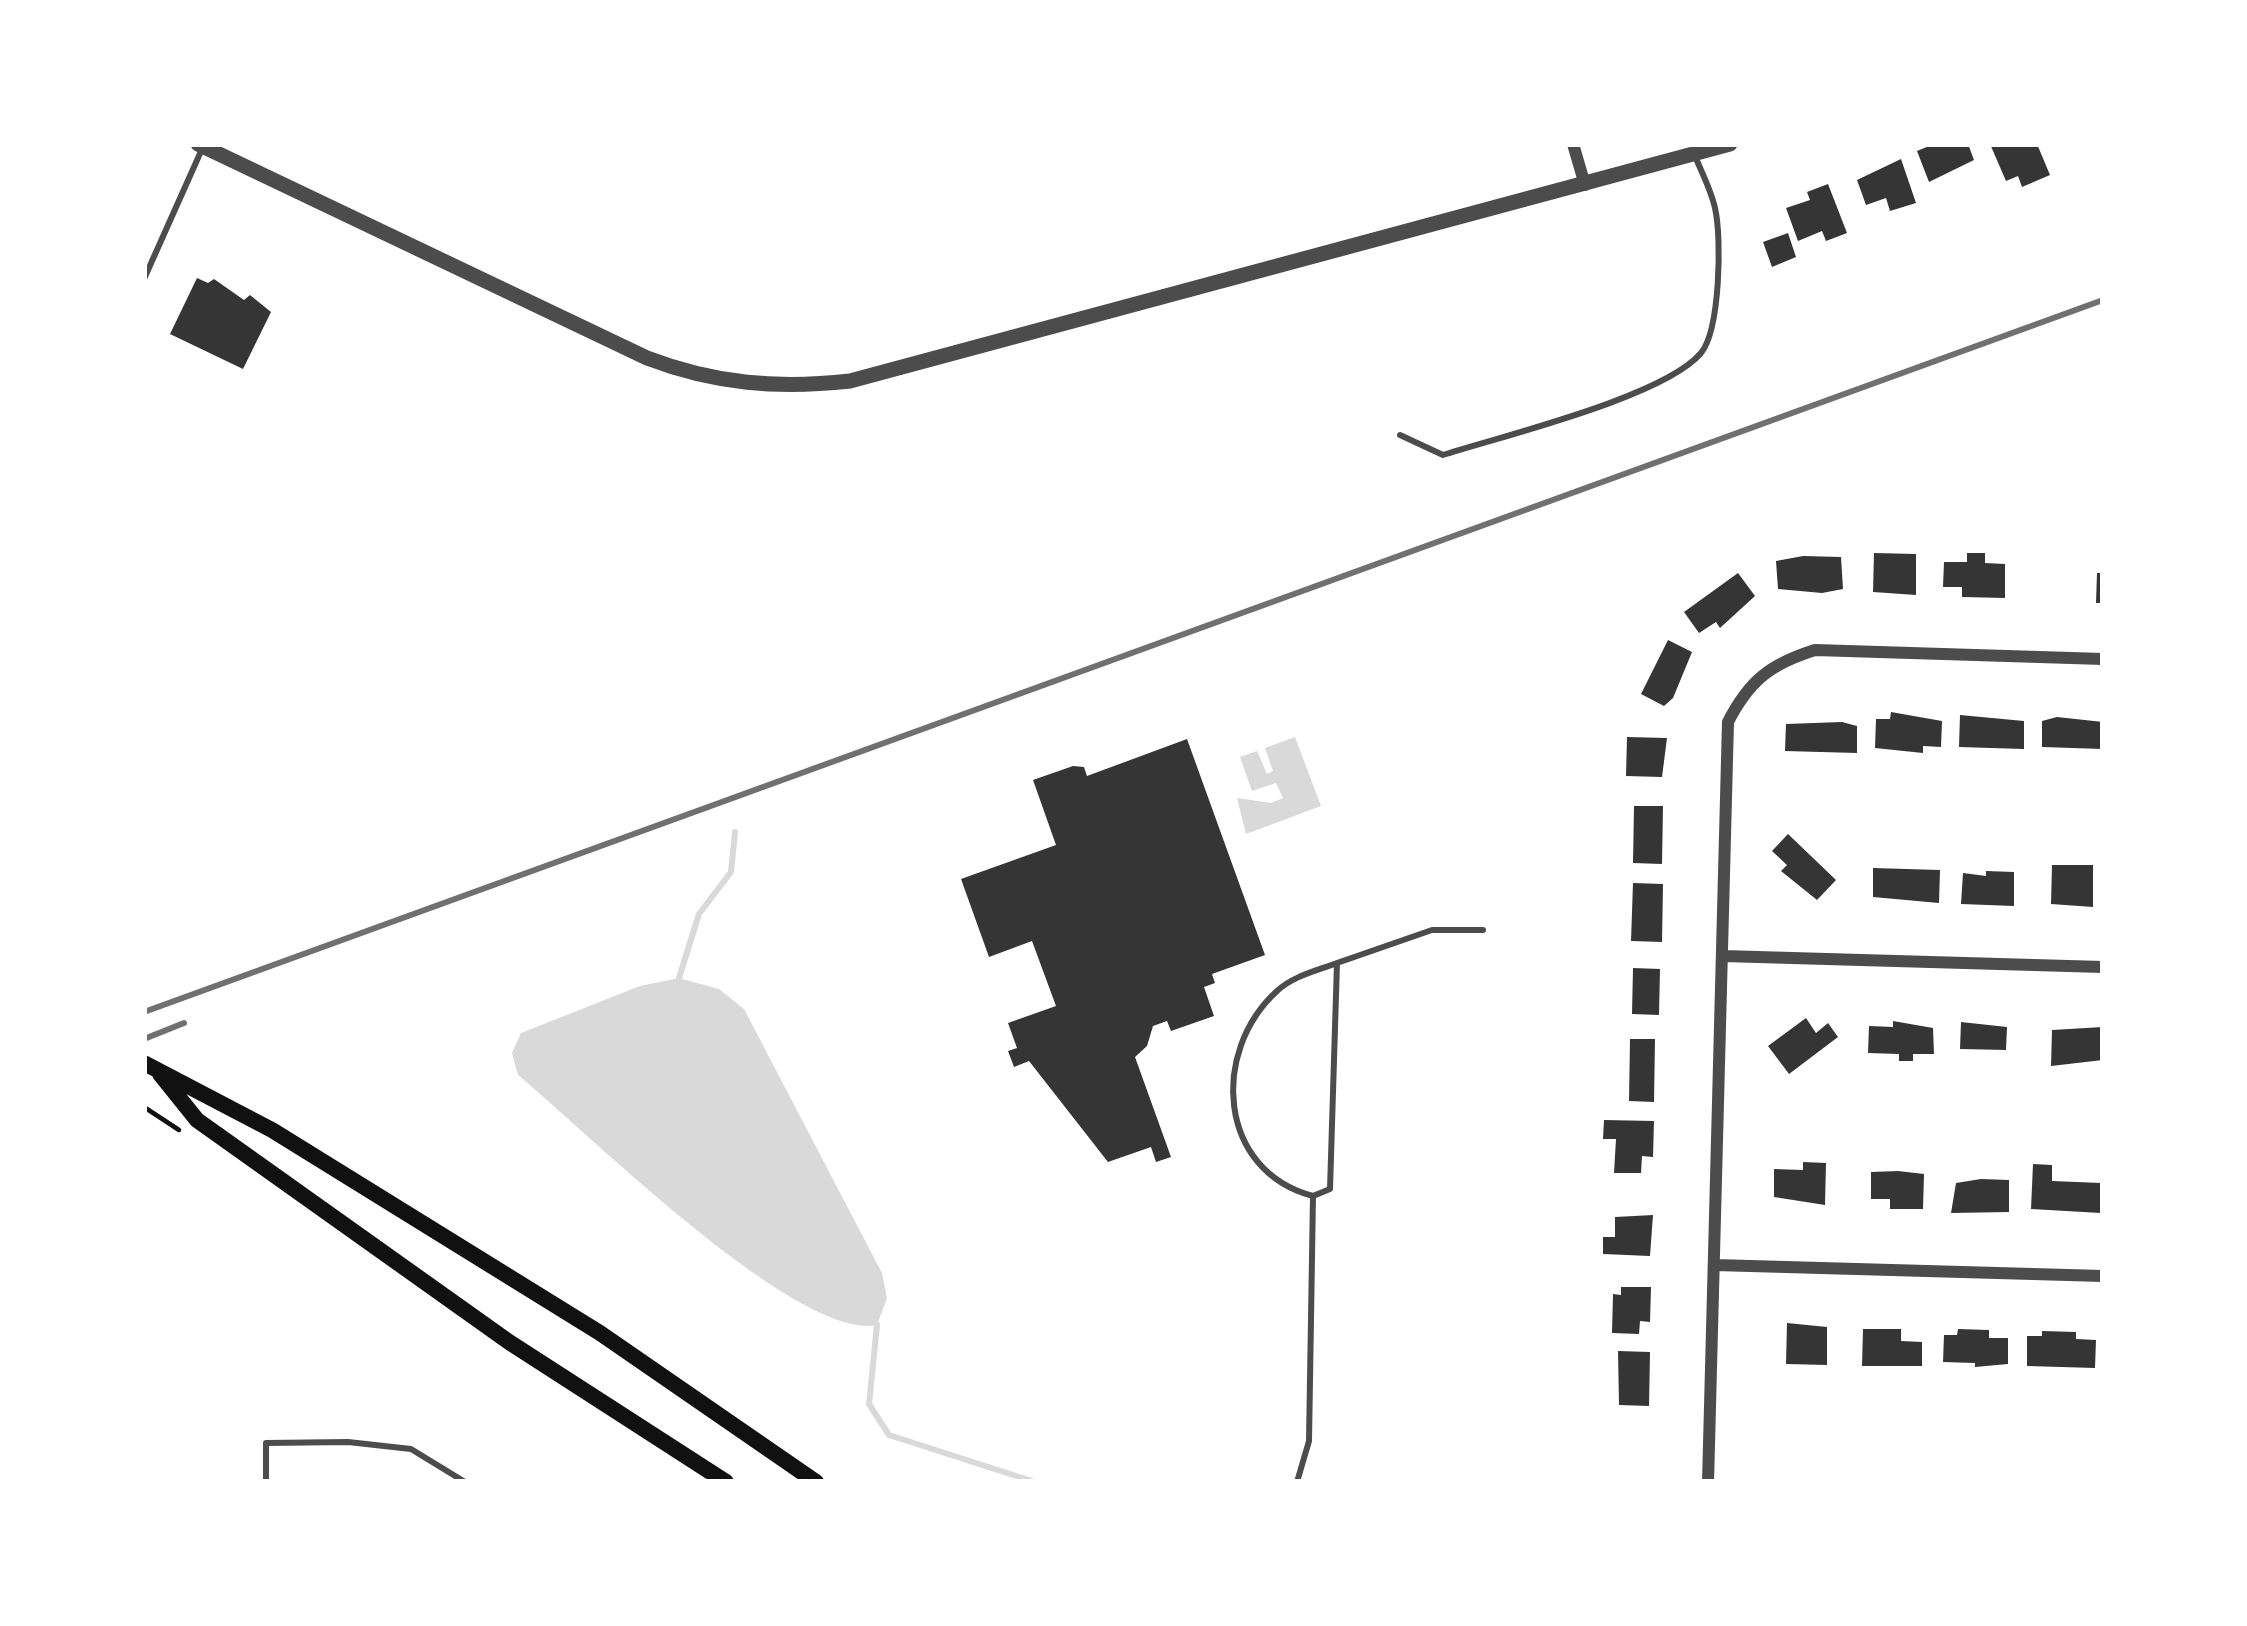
<!DOCTYPE html>
<style>
body{margin:0}
#map{position:relative;width:2247px;height:1626px;overflow:hidden;background:#fff;font-family:Manrope,sans-serif}
canvas{display:block}
.frame{position:absolute;inset:0;border:147px solid #fff;pointer-events:none}
</style>
<div id="map">
<canvas width="2247" height="1626"></canvas>
<div class="frame"></div>
</div>
<script>
const ctx = document.querySelector('canvas').getContext('2d');
ctx.lineJoin = 'round';
function paint(path, color) { ctx.fillStyle = color; ctx.fill(path, 'evenodd'); }
function trace(path, color, width, dash) { ctx.strokeStyle = color; ctx.lineWidth = width; ctx.lineCap = dash ? 'butt' : 'round'; ctx.setLineDash(dash || []); ctx.stroke(path); }
const water = new Path2D(`
 M1295,737l26,69 -75,28 -9,-36 34,5 12,-5 -7,-15 -24,8 -12,-34 17,-6 10,23 6,-3 -8,-23z
 M679,978l40,11 25,20 138,264 5,25 -10,27c-80,16 -292,-195 -359,-250l-6,-22 9,-20 119,-47z`);
const stream = new Path2D(`
 M679,978l20,-64 32,-42 4,-40
 M877,1325l-8,79 20,31 146,47`);
const building = new Path2D(`
 M1934,144h34l6,16 -45,22 -12,-31z
 M1990,144h47l13,31 -28,12 -4,-11 -12,5z
 M1901,159l15,44 -26,8 -4,-13 -20,7 -9,-25z
 M1828,184l19,49 -21,8 -4,-10 -24,10 -12,-33 24,-8 -3,-8z
 M1788,233l8,24 -24,10 -9,-25z
 M197,278l11,5 6,-4 30,21 6,-5 21,17 -28,57 -73,-35z
 M1874,553l42,1v41l-43,-3z
 M1967,553h18v10l20,1v34l-43,-1v-10h-19l1,-25h23z
 M1803,556l38,1 2,32 -21,4 -44,-4 -2,-28z
 M1738,573l17,23 -35,32 -4,-6 -17,11 -15,-21z
 M2097,573h6v30h-7z
 M1668,640l24,12 -19,46 -9,8 -23,-12z
 M1891,712l51,9 -1,26 -18,-1v7l-48,-5 1,-29h14z
 M1960,715l64,6v28l-65,-2z
 M2057,717l46,5v27l-61,-2v-26z
 M1842,722l15,4v27l-72,-2 1,-27z
 M1627,737l40,1 -5,39 -36,-1z
 M1187,739l78,216 -53,19 3,9 -11,4 10,29 -43,15 -4,-10 -14,5 -6,20 -12,11 36,100 -15,5 -5,-15 -43,15 -79,-101 -15,6 -6,-16 9,-3 -9,-25 48,-17 -24,-65 -43,16 -28,-78 95,-34 -23,-65 40,-14 11,1 3,9z
 M1634,806h29l-1,58 -29,-1z
 M1788,834l48,46 -19,20 -36,-29 6,-6 -15,-14z
 M2052,865h41v42l-42,-3z
 M1873,868l67,2 -1,33 -66,-6z
 M1986,871l28,1v34l-53,-2 2,-31 23,3z
 M1633,883l30,1 -1,58 -31,-1z
 M1633,968l27,1 -1,46 -27,-1z
 M1806,1018l10,15 12,-10 10,14 -49,37 -21,-28z
 M1893,1021l40,7 1,26h-21v7h-14v-7l-31,-1 1,-27 24,1z
 M1961,1022l46,5 -1,23 -46,-1z
 M2103,1027v33l-52,6 1,-36z
 M1630,1039h25l-1,63 -25,-1z
 M1604,1120l50,1 -1,36 -11,-1 -1,17h-27l2,-34h-13z
 M1803,1162l23,1 -1,42 -51,-8v-28l29,1z
 M2033,1164l19,1v16l49,2v30l-70,-4z
 M1898,1171l26,3 -1,35h-33v-10h-19v-27z
 M1981,1179l28,1v32l-58,1 5,-30z
 M1653,1215l-3,41 -47,-2v-17h12v-20z
 M1621,1287h30l-1,35 -10,-1 -1,13 -27,-1 1,-39 8,1z
 M1787,1323l40,4v38l-41,-1z
 M1863,1329h38v12l21,1v24h-60z
 M1958,1329l31,1v8h19v26l-33,3v-4l-32,-1 1,-27h13z
 M2042,1331l34,1v7l20,1 -1,28 -68,-2v-30h15z
 M1618,1351l32,1 -1,54 -30,-1z`);
const path = new Path2D(`
 M144,1107l35,23`);
const service = new Path2D(`
 M144,279l58,-130
 M1400,435l43,20c59,-19 221,-58 258,-102 19,-23 21,-115 14,-145 -4,-18 -13,-35 -20,-52
 M1313,1196c-95,-25 -103,-144 -36,-205 16,-15 39,-20 60,-28
 M266,1482v-39l82,-1 63,7 54,33
 M1297,1482l12,-41 4,-245 17,-7 7,-226 95,-33h51`);
const minor = new Path2D(`
 M1573,144l12,41
 M1723,956l380,11
 M1715,1265l388,11
 M1708,1482l20,-760c21,-41 42,-58 87,-72l288,9`);
const tertiary = new Path2D(`
 M198,144l449,214c68,26 131,31 203,23l880,-237`);
const secondary = new Path2D(`
 M144,1063l128,67 328,203 216,149
 M160,1074l37,46 312,222 217,140`);
const rail = new Path2D(`
 M144,1012l1959,-712
 M144,1039l40,-16`);
paint(water, '#d9d9d9');
trace(stream, '#d9d9d9', 6);
paint(building, '#353535');
trace(path, '#111', 4.5);
trace(service, '#4c4c4c', 6);
trace(minor, '#4c4c4c', 12);
trace(tertiary, '#4c4c4c', 15);
trace(secondary, '#111', 16);
trace(rail, '#707070', 6);
</script>
